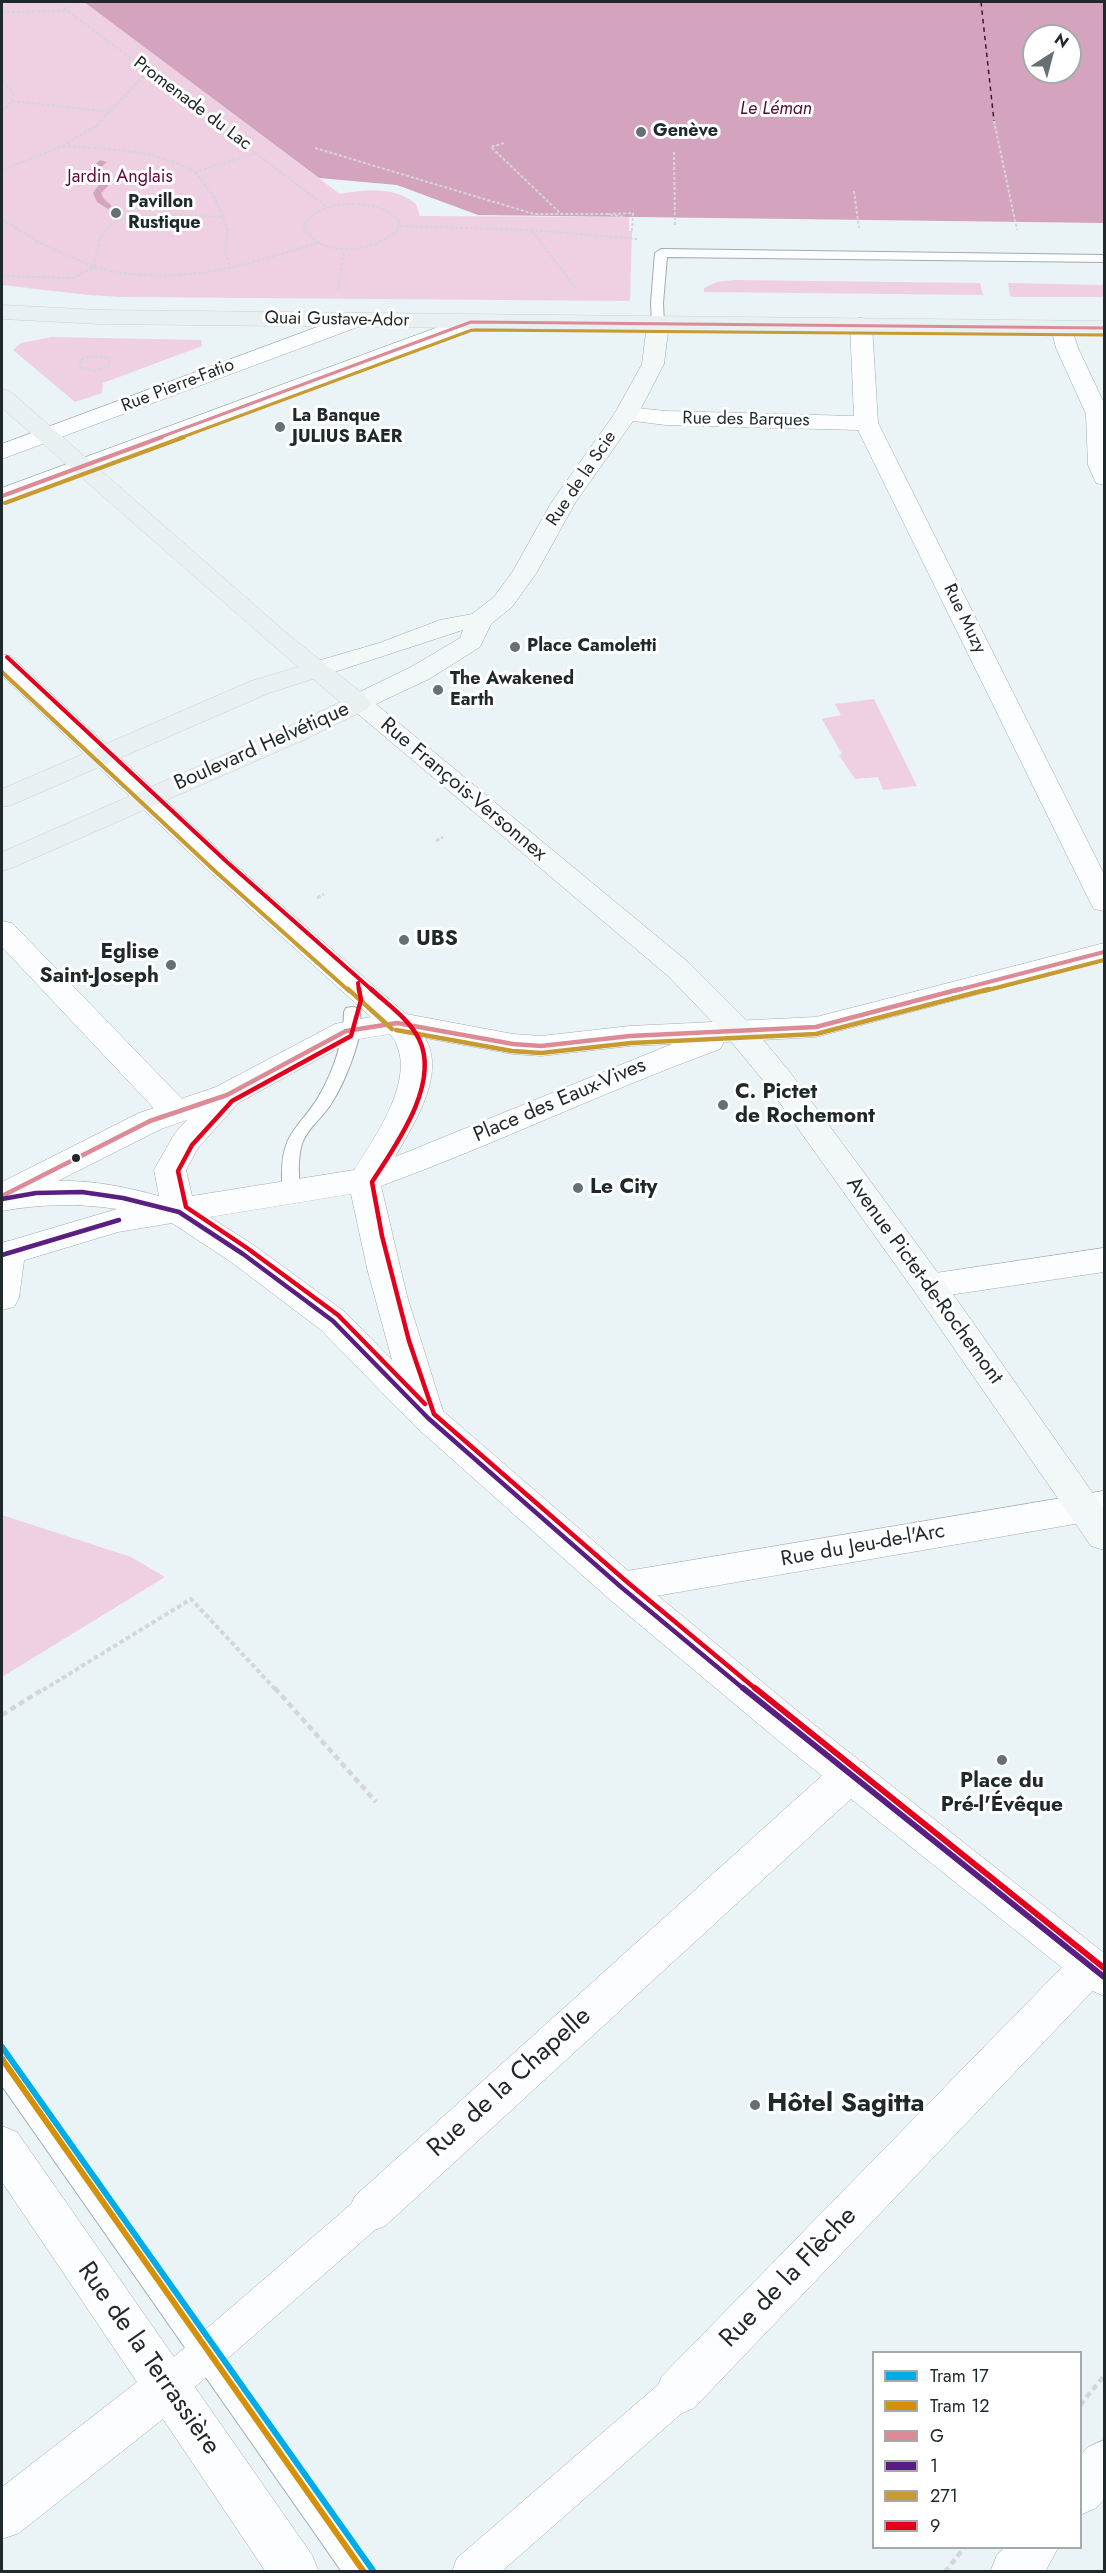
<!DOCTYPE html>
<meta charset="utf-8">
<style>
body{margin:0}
#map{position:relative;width:1106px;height:2573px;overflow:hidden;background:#eaf4f7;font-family:Jost,sans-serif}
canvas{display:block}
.frame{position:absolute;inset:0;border:3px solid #1f282a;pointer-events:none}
.legend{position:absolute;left:872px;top:2351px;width:210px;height:198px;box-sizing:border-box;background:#fff;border:2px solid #a5a9aa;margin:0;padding:8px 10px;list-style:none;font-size:18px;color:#1f282a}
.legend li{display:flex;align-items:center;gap:12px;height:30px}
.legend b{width:30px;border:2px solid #a5a9aa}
.north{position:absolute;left:1022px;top:24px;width:60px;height:60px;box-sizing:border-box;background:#fff;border:2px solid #a5a9aa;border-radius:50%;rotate:36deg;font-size:16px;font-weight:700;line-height:24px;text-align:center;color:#1f282a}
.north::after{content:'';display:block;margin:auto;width:21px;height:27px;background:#666f72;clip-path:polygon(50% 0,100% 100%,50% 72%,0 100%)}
</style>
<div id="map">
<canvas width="1106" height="2573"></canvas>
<div class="frame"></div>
<ul class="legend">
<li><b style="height:8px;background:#00ace7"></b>Tram 17</li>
<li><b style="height:8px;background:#d59106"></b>Tram 12</li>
<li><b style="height:8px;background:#dd8a97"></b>G</li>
<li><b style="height:8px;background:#5a1e82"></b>1</li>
<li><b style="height:8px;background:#c79a32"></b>271</li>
<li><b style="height:8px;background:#e2001d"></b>9</li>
</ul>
<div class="north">N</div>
</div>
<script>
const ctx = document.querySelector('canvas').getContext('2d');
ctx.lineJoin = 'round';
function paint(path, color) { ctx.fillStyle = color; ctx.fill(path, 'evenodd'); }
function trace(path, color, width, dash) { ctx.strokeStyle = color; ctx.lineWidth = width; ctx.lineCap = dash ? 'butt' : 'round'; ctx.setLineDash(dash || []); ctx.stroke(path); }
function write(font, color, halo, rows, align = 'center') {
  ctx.font = font + ' Jost,sans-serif'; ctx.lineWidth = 6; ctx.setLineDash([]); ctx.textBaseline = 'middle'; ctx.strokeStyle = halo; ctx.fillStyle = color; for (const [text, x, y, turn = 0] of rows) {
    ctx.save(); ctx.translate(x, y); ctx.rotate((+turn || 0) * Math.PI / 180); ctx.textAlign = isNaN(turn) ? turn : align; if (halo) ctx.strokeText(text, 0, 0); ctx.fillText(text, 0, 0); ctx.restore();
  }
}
const green = new Path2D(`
 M2,2h82l256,192c25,-5 55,-8 76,10l4,12 209,1v14h3l-2,70 -508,-4 -34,-2 -86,-10z
 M734,280l246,3 3,12 -279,-3v-4l13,-6z
 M1008,283l96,2v12h-91l-3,-1z
 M52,337l149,3 1,6 -99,37 -1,10 -27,9 -62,-52 8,-7z
 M874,699l43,87 -34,4 -5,-13 -23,2 -16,-24 3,-1 -20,-35 19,-4 -6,-11z
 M2,1515l129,42 34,20 -163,100z`);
const water = new Path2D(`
 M84,2h1020v221l-626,-8 -81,-30 -78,-7zM1034,36h36v36h-36z`);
const stream = new Path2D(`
 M100,160l7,2 -10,9 12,10 -1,5 -7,7 3,6 8,7 -4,3 -11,-7 -4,-9 8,-11 -13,-11z`);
const ferry = new Path2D(`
 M981,2l13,119`);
const pathFar3 = new Path2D(`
 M56,2l271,205
 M2,12l65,-1
 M2,82l10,8c2,9 -3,16 -10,21
 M12,101l98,11
 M994,121l23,109
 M504,143l-13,4 69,66
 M63,146c46,3 91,3 132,26l61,-19
 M315,148l219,66h74l17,3
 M674,152l1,74
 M2,170l61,-24 33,-20 52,-55
 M195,172l18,23 10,22 5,14 -3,20 5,16
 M854,191l5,37
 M347,204c20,0 38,2 52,17l-1,9c-25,23 -77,30 -95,-4 10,-16 26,-20 44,-22z
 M608,214l25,-1 -1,18
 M2,219l40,25 52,23c2,-10 3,-23 8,-32 12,-29 95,-18 121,-18
 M400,226l131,4 106,9
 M532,231l46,60
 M2,276l71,2 21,-11c82,21 145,0 223,-24
 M338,290l6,-41
 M95,356l11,1 4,6 -1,3 -15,5 -14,-4 -1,-3 5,-6z`);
const pathFar2 = new Path2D(`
 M436,841l7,-4
 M317,898l7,-4`);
const pathFar1 = new Path2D(`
 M43,1690l148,-91 85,91`);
const path = new Path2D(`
 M275,1688l101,114
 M2,1715l43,-27
 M1080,2405l24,-29
 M945,2572l19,-24`);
const service = new Path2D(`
 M661,249l443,6v7l-437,-5 -4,46 1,21 -6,4 -6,-4 -1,-21 4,-50z
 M352,1007l6,1c11,20 -15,78 -27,96 -8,13 -22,23 -28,37 -6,16 -4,34 -3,51l-3,4 -6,2 -6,-2c-4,-6 -3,-15 -3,-22 0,-43 18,-46 37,-78 14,-24 25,-55 25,-84l2,-4z
 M2,2057l8,3 357,503 4,9h-29l-340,-486z`);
const pedestrian = new Path2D(`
 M370,2194l13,5 5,12 -5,12 -203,177 -13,6 -13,-6 -6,-13 6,-13 203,-175z
 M678,2373l13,6 6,13 -6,13 -190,167h-49l5,-14 208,-179z`);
const minor = new Path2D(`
 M861,318l8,2 3,5 6,98 226,451v37l-10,-2 -4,-7 -232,-472 -192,-5 -48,-6 -4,-5 4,-5 8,-2 40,4 188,5 -4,-91 3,-5z
 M1062,321l8,2 8,25 26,55v82l-8,-2 -8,-18 -2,-51 -30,-66 -5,-20 3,-5z
 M2,921l10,2 174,180 5,8 -5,8 -11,3 -11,-3 -162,-172z
 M9,1241l12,4 4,8 -6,45 -5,9 -12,3v-67z
 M1104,1248v24l-175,26 -12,-3 -4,-9 4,-9 12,-3z
 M1104,1491v28l-483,83 -13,-4 -5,-11 5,-11 13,-4z
 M850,1758l14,5 5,12 -5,12 -479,439 -15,6 -15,-6 -7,-15 7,-15 481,-433z
 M1090,1947l14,6v26l-410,429 -16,7 -16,-7 -7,-16 7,-16 414,-423z
 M2,2126l15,6 295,423 7,17h-53l-103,-153 -144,114 -17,6v-52l135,-105 -135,-200z
 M1104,2440v59l-8,9 -16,7v-60l8,-8z
 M1004,2548h54l-13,24h-55l7,-17z`);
const tertiary = new Path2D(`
 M355,313l8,2 3,5 -3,5 -361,134v-15z
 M471,315l8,2 3,5 -3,5 -477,176v-15z
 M2,654l9,2 221,206 174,152 107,20 28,2 89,-10 186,-9 288,-74v18l-288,76 -92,5 -4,7c-115,42 -224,95 -339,137l26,110 36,115 191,165 178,147 292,230v43l-14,-6 -304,-243 -178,-149 -192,-171 -95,-97 -90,-68 -59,-39 -54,9 -116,35v-24l115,-34c-40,-6 -76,-5 -115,2v-29l137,-69 77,-26 119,-63 36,-7 -159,-143 -210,-198zM390,1034c32,38 -15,103 -36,136l-162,26 -6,-26 12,-22 40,-45 115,-63zM425,1038l88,16 28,2 89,-10 42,-2 -277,113c18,-32 52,-82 30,-119zM187,1120l-12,13 -21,37 5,26c-33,-9 -66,-16 -101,-15l103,-52zM351,1194l16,74 25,92 -47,-48 -90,-66 -45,-29z`);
const secondary = new Path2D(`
 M658,317l8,2 3,5 -5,40 -26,50 -63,89 -38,69 -25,35 -21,17 -11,23 -51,32 -53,25 312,258 62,62 39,47 152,206 163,232v41l-13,-4 -174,-251 -150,-210 -39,-47 -60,-62 -323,-273 4,-6 62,-30 49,-29 3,-8 -147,48 -9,-2 -4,-6 4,-6 72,-21 61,-23 32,-6 22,-17 19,-26 38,-68 64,-90 27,-49 5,-40 3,-5z`);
const primary = new Path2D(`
 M2,305l98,5 1004,11v14l-1004,-11 -98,-5z
 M2,389l8,2 280,245 77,61 4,6 -4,6 -61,30 -294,129 -10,3v-19l286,-125 52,-25 -27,-23 -44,14 -257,112 -10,2v-18l249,-108 47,-14 -296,-259z`);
const bus1Far2 = new Path2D(`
 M158,438l313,-116 633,6`);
const bus1Far1 = new Path2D(`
 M2,496l160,-59
 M954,991l150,-39`);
const bus1 = new Path2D(`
 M2,1196l148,-75 77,-26 119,-64 51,-8 116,21 28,2 89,-10 186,-9 144,-38`);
const bus2Far1 = new Path2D(`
 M2,1199l34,-6 46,-1 41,6 56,14 64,42 90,67 95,97 193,169 124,103
 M2,1255l117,-35`);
const bus2 = new Path2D(`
 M743,1688l361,289`);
const bus3Far2 = new Path2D(`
 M180,438l292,-108 632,5`);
const bus3Far1 = new Path2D(`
 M5,503l179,-66
 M2,672l215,201 132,118
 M984,991l120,-31`);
const bus3 = new Path2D(`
 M348,989l44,40
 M396,1030l116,21 29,2 90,-10 185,-9 173,-45`);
const bus4Far2 = new Path2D(`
 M7,657l220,205 146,129
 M358,983l1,8`);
const bus4Far1 = new Path2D(`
 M359,989l2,11 -10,36 -119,65 -40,44 -14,26 8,36 61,41 91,67 87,89
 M371,989c16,15 38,30 48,50 22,45 -24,107 -47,143l10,54 27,105 25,73 192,167 131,109`);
const bus4 = new Path2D(`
 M755,1688l349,280`);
const tram1 = new Path2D(`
 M2,2047l372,525`);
const tram2 = new Path2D(`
 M2,2059l362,513`);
const markers = [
 [641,132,6,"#666f72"],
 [116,213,6,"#666f72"],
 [280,427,6,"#666f72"],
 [515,647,6,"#666f72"],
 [438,690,6,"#666f72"],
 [404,940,6,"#666f72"],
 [171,965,6,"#666f72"],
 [723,1105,6,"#666f72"],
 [76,1158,5,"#1f282a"],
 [578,1188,6,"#666f72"],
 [1002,1760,6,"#666f72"],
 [755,2105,6,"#666f72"]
];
const farStreetnames = [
 ["Promenade du Lac",192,104,37],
 ["Quai Gustave-Ador",337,320,1],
 ["Rue Pierre-Fatio",178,386,-21],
 ["Rue des Barques",746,420,1],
 ["Rue de la Scie",582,479,-56],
 ["Rue Muzy",964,619,64]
];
const farWaternames = [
 ["Le Léman",776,110]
];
const farPoinames = [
 ["Genève",653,132],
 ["Pavillon",128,203],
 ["Rustique",128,224],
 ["La Banque",292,417],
 ["JULIUS BAER",292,438],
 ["Place Camoletti",527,647],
 ["The Awakened",450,680],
 ["Earth",450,701]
];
const farParknames = [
 ["Jardin Anglais",120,178]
];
const streetNames = [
 ["Boulevard Helvétique",262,747,-24],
 ["Rue François-Versonnex",463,790,40],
 ["Place des Eaux-Vives",560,1101,-23],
 ["Avenue Pictet-de-Rochemont",924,1281,54],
 ["Rue du Jeu-de-l'Arc",863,1546,-10]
];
const poiNames = [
 ["UBS",416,940],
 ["Eglise",159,953,"right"],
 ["Saint-Joseph",159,977,"right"],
 ["C. Pictet",735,1093],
 ["de Rochemont",735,1117],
 ["Le City",590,1188],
 ["Place du",1002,1782,"center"],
 ["Pré-l'Évêque",1002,1806,"center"]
];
const nearStreetnames = [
 ["Rue de la Chapelle",510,2083,-42],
 ["Rue de la Flèche",789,2278,-46],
 ["Rue de la Terrassière",148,2359,55]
];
const nearPoinames = [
 ["Hôtel Sagitta",767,2105]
];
paint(green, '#eed0e2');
paint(water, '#d4a4be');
paint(stream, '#d4a4be');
trace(ferry, '#4e0e33', 1.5, [4.5, 4]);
trace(service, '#a2abad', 2);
trace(pedestrian, '#a2abad', 1);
trace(minor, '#a2abad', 1);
trace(tertiary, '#a2abad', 1);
trace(secondary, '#a2abad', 1);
trace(primary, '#cbd0d1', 1);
trace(pathFar3, '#d4d7d8', 2, [3, 2]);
trace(pathFar2, '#d4d7d8', 3, [4, 2]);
trace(pathFar1, '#d4d7d8', 4, [4.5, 3]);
trace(path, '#d4d7d8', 4.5, [6, 4]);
paint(service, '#fcfdfe');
paint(pedestrian, '#fcfdfe');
paint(minor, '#fcfdfe');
paint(tertiary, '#fcfdfe');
paint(secondary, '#f2f7f8');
paint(primary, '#e8f0f2');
trace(bus1Far2, '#dd8a97', 3);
trace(bus1Far1, '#dd8a97', 4);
trace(bus1, '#dd8a97', 4.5);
trace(bus2Far1, '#5a1e82', 4.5);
trace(bus2, '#5a1e82', 6);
trace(bus3Far2, '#c79a32', 3);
trace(bus3Far1, '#c79a32', 4);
trace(bus3, '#c79a32', 4.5);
trace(bus4Far2, '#e2001d', 4);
trace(bus4Far1, '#e2001d', 4.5);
trace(bus4, '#e2001d', 6);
trace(tram1, '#00ace7', 6);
trace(tram2, '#d59106', 6);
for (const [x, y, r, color] of markers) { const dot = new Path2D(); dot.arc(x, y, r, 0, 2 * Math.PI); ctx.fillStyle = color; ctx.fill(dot); trace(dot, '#fff', 2); }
write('18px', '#1f282a', '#fff', farStreetnames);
write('italic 18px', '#4e0e33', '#fff', farWaternames);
write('bold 18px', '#1f282a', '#fff', farPoinames, 'left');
write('18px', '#5f073d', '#fff', farParknames);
write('21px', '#1f282a', '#fff', streetNames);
write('bold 21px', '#1f282a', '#fff', poiNames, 'left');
write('26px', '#1f282a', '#fff', nearStreetnames);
write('bold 26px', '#1f282a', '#fff', nearPoinames, 'left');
</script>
